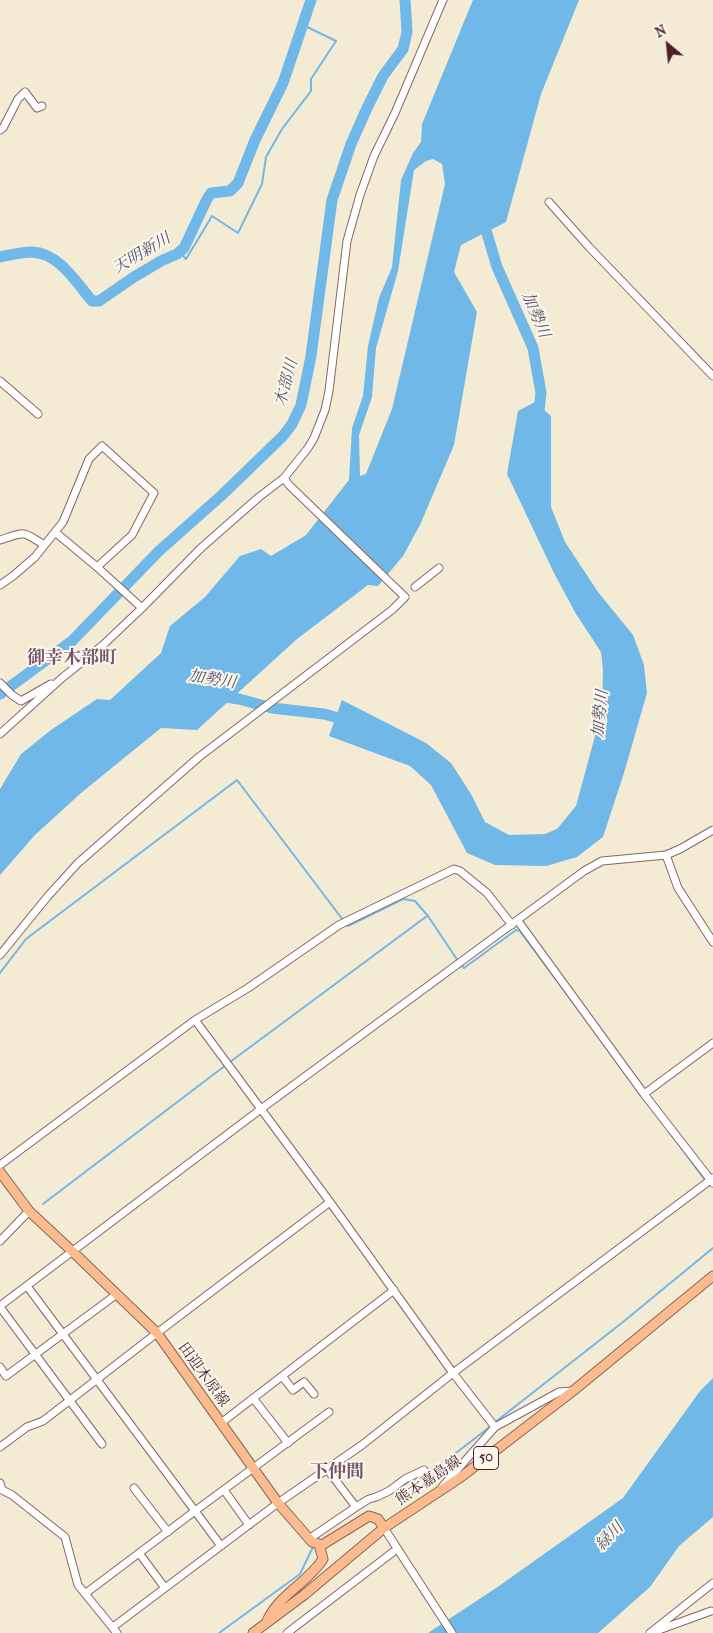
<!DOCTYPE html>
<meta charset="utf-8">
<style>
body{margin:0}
#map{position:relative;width:713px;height:1633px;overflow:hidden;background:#f4ebd5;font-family:"IM FELL French Canon",serif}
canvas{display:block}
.north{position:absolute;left:643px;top:20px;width:50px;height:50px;-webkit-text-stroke:4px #fbf7ec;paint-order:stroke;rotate:332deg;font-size:14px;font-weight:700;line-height:20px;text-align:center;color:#4a1f2b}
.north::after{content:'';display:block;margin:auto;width:18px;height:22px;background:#4a1f2b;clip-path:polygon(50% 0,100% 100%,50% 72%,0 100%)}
</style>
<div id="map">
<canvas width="713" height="1633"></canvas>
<div class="north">N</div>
</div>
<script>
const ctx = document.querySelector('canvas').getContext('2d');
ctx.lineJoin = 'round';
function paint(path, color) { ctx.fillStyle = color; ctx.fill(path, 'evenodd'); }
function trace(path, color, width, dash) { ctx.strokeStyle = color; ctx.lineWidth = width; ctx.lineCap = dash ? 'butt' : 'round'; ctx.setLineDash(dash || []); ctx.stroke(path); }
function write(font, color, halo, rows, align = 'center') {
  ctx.font = font + ' "IM FELL French Canon","Noto Serif JP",serif'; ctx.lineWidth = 4; ctx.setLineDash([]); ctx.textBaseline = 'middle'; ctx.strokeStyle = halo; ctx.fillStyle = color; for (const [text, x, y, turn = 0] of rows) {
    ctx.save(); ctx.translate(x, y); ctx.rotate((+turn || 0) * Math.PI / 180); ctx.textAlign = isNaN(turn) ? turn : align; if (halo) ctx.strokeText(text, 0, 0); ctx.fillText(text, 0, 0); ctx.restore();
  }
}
const water = new Path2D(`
 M402,0h8l2,29 -10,-3z
 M473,0h106l-38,94 -35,128 -45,23 -7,27 23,40 -23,133 -34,80 -17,31 -25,30 -10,-1 -71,54 -100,91 -36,-2 -80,65 -46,42 -35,40v-86l21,-35 30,-24 46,-31 13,1 51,-47 9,-27 35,-29 35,-41 21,-7 10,7 35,-21 43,-55 3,-52 11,-32 5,-50 11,-48 13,-31 9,-87 12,-27 8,-11 1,-18zM433,159l9,5 3,20 -53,225 -26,65 -6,2 -1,-41 13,-38 4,-49 22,-77 16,-101 12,-9z
 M535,402l16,14v91l14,35 33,50 35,43 11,30 3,28 -23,80 -21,64 -26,20 -31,9 -51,-1 -28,-12 -36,-68 -21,-19 -81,-30 13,-36 84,43 25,20 20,31 14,28 24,13 36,-1 12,-5 19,-23 26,-96 1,-40 -2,-18 -25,-38 -22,-41 -47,-99 11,-63z
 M713,1378v139l-34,29 -29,41 -52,46h-170l71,-47 124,-88 77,-107z`);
const stream = new Path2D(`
 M178,250l8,9 26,-43 26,17 24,-49 4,-27 16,-28 29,-38v-12l25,-38 -33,-16
 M346,924l2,2 55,-27 12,2 13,15 30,45
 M461,965l3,3 52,-38 4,1 63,85
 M0,973l26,-34 211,-159 106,140
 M230,1062l197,-146
 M668,1130l37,50
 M43,1204l183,-139
 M494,1423l129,-101 90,-74
 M399,1487l40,-21 52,-40
 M219,1633l81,-59 13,-27`);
const river = new Path2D(`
 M482,217l15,50 36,81 8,45 -3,27
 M0,257c10,-2 21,-5 32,-5 27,1 44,30 60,49h7l35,-24 27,-16 16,-7 7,-6 23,-49 4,-6 19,-2 8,-8 17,-43 28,-57 28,-83
 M0,694l72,-53 87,-90 63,-56 61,-59 9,-12 9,-19 10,-49 21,-156 19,-56 16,-36 16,-32 20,-27 4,-17 -2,-32
 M218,696l21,3 33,9 52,6 25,7`);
const minor = new Path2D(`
 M0,130l3,-2 15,-29 7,-7 12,16 5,-2
 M549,202l40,45 124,129
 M0,381l38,33
 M55,532l42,35 45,41
 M0,540c25,-8 22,-10 44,5
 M0,585l13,-9 22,-19 28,-35 26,-63 13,-13 52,47 -22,42 -35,32
 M415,587l24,-19
 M0,683l12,12 9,6 30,-17
 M0,734l62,-56 41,-33 39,-37 59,-60 58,-51 25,-19 24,-30 6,-10 11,-28 4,-19 18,-150 13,-46 14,-39 21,-43 48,-113
 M666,855l12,33 35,54
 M518,921l126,173 69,89
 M0,955l48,-59 30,-33 121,-106 193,-147 13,-13 -116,-112 -5,-7
 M195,1020l135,182 123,171 42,54
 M644,1094l69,-51
 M0,1165l195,-145 53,-32 91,-63 115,-56 6,2 27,22 25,32
 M0,1241l29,-30
 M27,1286l168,225 -109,82
 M0,1306l261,-197 323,-238 18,-10 64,-6 14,-6 33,-19
 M0,1307l102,137
 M0,1367l6,9 111,-82
 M282,1376l11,14 11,-8 10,12
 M253,1398l35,45
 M221,1423l173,-133
 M0,1447l27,-20 16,-6 114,-88 173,-131
 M0,1483l2,7 10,5 53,42 13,48 39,48
 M442,1487l53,-60 64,-35 14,-1
 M134,1488l34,44
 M224,1490l25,35
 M356,1507l13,-8 7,-2 13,-6 16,-12 19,-9
 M384,1528l68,105
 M309,1539l47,-32 -29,-38
 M221,1546l-26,-35 134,-99
 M139,1553l26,35
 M113,1627l165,-124 84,-58 91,-72 260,-195
 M656,1631l55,-20
 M287,1633l106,-81
 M650,1633l63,-50`);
const major = new Path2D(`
 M0,1172l29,39 44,41 84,81 121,170 34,39 10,3 47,-29 9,3 6,9
 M267,1621c13,-28 40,-37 56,-62l-4,-15
 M253,1633l51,-38 80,-67 77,-51 112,-86 140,-115`);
const shields = [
 [486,1458,25]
];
const shieldNames = [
 ["50",486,1458]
];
const streetNames = [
 ["田迎木原線",203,1375,54],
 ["熊本嘉島線",429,1481,-34]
];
const waterNames = [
 ["天明新川",142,254,-31],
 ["加勢川",535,315,67],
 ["木部川",287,383,-75],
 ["加勢川",212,680,9],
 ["加勢川",601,714,-84],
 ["緑川",610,1537,-46]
];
const quarterNames = [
 ["御幸木部町",72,659],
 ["下仲間",337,1473]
];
paint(water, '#70b8e7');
trace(stream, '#70b8e7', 2);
trace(river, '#70b8e7', 11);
trace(minor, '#866666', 9);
trace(major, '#866666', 11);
trace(minor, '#fff', 7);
trace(major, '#fbbb8d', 9);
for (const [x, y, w] of shields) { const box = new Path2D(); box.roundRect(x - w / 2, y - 11.5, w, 23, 4); ctx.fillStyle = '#fbf7ec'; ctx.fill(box); trace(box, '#4a1f2b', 1); }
write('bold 14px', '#4a1f2b', null, shieldNames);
write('15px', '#4a1f2b', '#fbf7ec', streetNames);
write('italic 16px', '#57556d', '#fbf7ec', waterNames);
write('bold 18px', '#76546b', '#fbf7ec', quarterNames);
</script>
